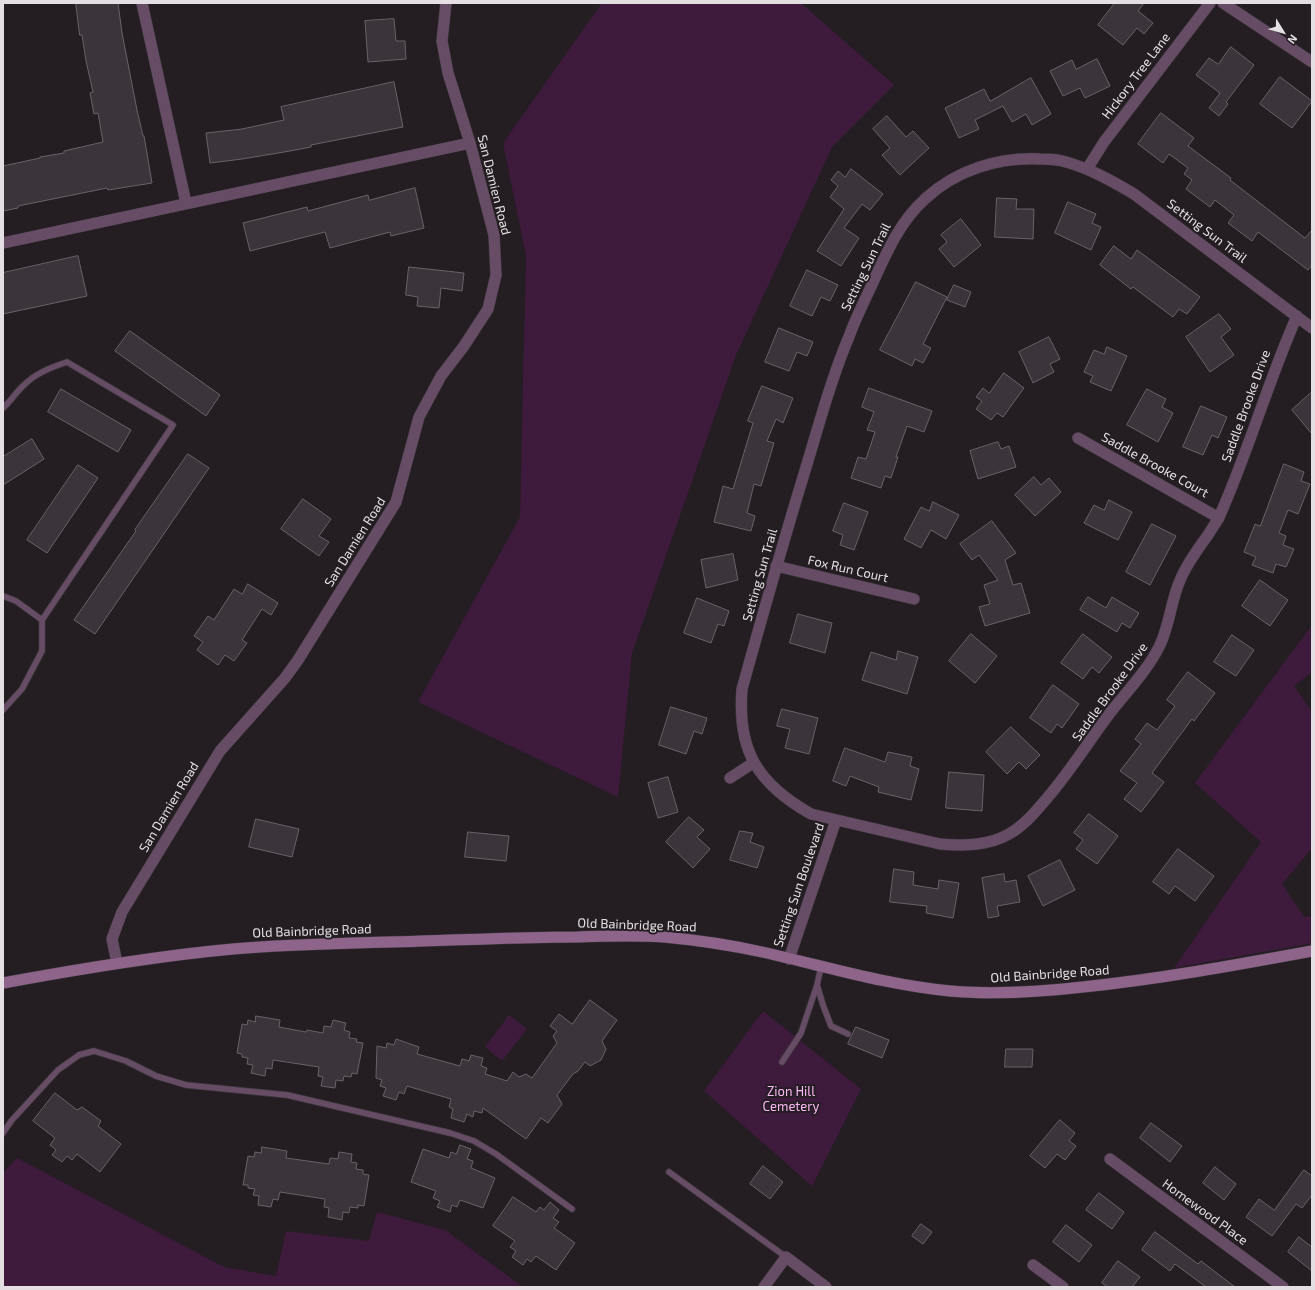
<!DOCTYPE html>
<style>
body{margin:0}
#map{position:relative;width:1315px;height:1290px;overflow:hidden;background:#241e23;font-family:"Exo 2",sans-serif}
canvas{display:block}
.frame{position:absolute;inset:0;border:4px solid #e4dfe3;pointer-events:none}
.north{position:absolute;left:1263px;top:12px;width:40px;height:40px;-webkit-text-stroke:3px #241e23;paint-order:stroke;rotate:127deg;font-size:11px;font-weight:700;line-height:16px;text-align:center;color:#e4dfe3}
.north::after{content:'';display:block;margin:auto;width:14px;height:18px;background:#e4dfe3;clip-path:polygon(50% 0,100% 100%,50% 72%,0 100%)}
</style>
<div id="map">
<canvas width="1315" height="1290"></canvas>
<div class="frame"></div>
<div class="north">N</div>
</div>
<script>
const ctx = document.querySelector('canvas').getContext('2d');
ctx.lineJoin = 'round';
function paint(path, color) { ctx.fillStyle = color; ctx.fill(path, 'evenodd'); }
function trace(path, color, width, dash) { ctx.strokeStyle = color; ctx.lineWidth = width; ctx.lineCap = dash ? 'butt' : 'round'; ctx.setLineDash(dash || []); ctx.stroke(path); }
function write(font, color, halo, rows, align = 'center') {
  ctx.font = font + ' "Exo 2",sans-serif'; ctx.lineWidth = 4; ctx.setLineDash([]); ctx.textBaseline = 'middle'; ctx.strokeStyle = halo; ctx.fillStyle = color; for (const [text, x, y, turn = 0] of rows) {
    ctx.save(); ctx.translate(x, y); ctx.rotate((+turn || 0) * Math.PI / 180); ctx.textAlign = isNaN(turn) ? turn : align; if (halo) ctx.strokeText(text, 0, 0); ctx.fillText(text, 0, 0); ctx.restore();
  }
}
const green = new Path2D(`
 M602,3h199l93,82 -62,62 -96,208 -104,298 -14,144 -200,-95 102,-185 6,-261 -23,-113z
 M1312,625v47l-18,14 18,26v136l-30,36 22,33 8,-1v27l-138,25 87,-126 -66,-59z
 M763,1011l98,78 -49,97 -108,-95z
 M509,1015l18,14 -25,32 -17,-14z
 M17,1158l207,109 52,9 10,-45 83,10 8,-29 68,18 78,57h-520v-114z`);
const building = new Path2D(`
 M76,3h42l4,30 15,77 6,26h1l8,47 -44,7 -1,-2 -89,18v2l-15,3v-45l37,-8v-1l24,-4v-2l39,-9 -5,-29 -4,1 -4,-21 3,-1 -7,-31 -4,-26h-2z
 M1115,3h29l-6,8 15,12 -9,11 -7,-6 -14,17 -25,-20z
 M394,19l2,22h9l1,18 -38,3 -3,-41z
 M1231,47l23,18 -28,37 2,2 -9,12 -10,-8 11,-15 -24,-18 13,-17 9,6z
 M1097,59l13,27 -25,12 -5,-10 -17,8 -13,-25 22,-11 4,9z
 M1280,77l32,24 -20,27 -32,-24z
 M1031,78l20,36 -19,11 -6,-11 -14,8 -9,-16 -28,14 4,9 -20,9 -14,-30 39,-19 6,12z
 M394,82l9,45 -92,18v2l-21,4 -48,8 -32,4 -4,-30 36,-4 42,-9 -3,-13z
 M1161,113l33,25 -6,8 43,32 -1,2 75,58 7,-8v35l-4,5 -50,-38 -6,9 -24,-18 6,-8 -19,-15 -5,7 -24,-18 6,-9 -8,-6 4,-6 -19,-14 -6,9 -25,-19z
 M887,116l19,21 7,-6 16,17 -29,27 -18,-20 8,-7 -17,-19z
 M851,169l32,25 -13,16 -8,-6 -18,24 15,10 -18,28 -24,-15 27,-42 -14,-12 8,-11 -7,-6 7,-9 7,6z
 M415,188l9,40 -33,8 -1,-4 -60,16 -5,-16 -75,19 -7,-28 64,-16 1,4 60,-16 1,5z
 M997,198l20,1 -1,10h18l-1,30 -38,-2z
 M1068,202l28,12 -4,9 9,4 -10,23 -36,-17z
 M961,219l20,26 -27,22 -15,-18 8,-7 -6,-7z
 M1114,246l17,13 6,-9 63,47 -13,17 -8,-5 -6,8 -40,-30 -2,2 -31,-24z
 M78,256l9,40 -84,18v-41z
 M409,267l55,6 -2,18 -21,-3 -2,20 -22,-2 1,-9 -12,-2z
 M807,270l31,15 -8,16 -9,-4 -9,19 -22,-10z
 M916,282l31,15 -24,47 8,4 -8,15 -8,-4 -3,7 -32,-16z
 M954,285l17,7 -6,15 -18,-7z
 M1219,314l12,15 -10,8 13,18 -24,17 -24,-35z
 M779,328l34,14 -6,14 -10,-4 -8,19 -24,-9z
 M130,331l90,64 -14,21 -91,-65z
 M1049,337l11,22 -10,5 4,8 -21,11 -14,-31z
 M1107,347l20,9 -16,35 -21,-9 3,-6 -9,-4 10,-22 10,4z
 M1004,373l20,15 -21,29 -6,-4 -6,7 -15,-11 6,-8 -6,-4 7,-9 6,5z
 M762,386l31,12 -10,25 -7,-4 -9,22 7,2 -13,43 -7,-2 -7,29 8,3 -4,15 -37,-9 9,-36 10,3 20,-66 -5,-2z
 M869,388l63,23 -8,21 -17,-6 -11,31h2l-7,21 -6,-2 -4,12 -30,-10 7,-21 8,2 9,-27 -8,-2 7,-18 -12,-5z
 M61,389l70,41 -13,22 -70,-40z
 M1147,389l19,10 -4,8 11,6 -15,29 -31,-17z
 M1312,392v42l-20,-24z
 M1201,406l26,11 -9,21 -6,-3 -9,20 -20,-8z
 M32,439l12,20 -41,26v-28z
 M998,442l3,7 8,-3 7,21 -38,12 -8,-28z
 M188,454l21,14 -114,166 -21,-14 62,-89 -1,-1z
 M1284,464l20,8 -3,9 9,3 -12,30 -10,-4 -9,23 7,3 -3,9 11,4 -8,18 -10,-3 -3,9 -21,-8 4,-8 -12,-5 11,-28 5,2z
 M78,465l20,13 -51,75 -20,-13z
 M1034,477l7,8 8,-7 12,14 -26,24 -20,-21z
 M303,499l28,20 -12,17 10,6 -10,14 -38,-27z
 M1109,500l23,12 -14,28 -34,-17 10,-18 10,5z
 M933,502l26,13 -13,24 -15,-9 -10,18 -17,-9 17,-32 8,4z
 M844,503l24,9 -14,38 -14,-5 3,-10 -10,-4z
 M992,521l24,32 -11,7 8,25 8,-2 9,30 -45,13 -6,-19 11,-3 -6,-19 14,-5 -19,-25 -7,5 -12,-16z
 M1152,524l24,12 -26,49 -24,-13z
 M733,554l5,26 -32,8 -5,-28z
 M1260,580l28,20 -18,26 -28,-20z
 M248,584l30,19 -7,12 -9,-6 -20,31 5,3 -13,18 -9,-6 -7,10 -21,-15 6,-8 -9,-6 14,-20 6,4 20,-31 8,5z
 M1088,597l18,11 6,-11 27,16 -9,15 -8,-5 -5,9 -37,-22z
 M697,598l32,13 -5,15 -6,-2 -7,19 -27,-10z
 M798,614l34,9 -7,30 -35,-10z
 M971,634l26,22 -22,27 -26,-22z
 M1083,634l29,23 -13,16 -7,-6 -9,12 -22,-16z
 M1232,635l22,15 -18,26 -22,-14z
 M898,651l20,6 -11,37 -45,-14 9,-28 25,8z
 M1188,672l27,21 -21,28 -2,-2 -40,54 12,9 -23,30 -17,-13 13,-16 -17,-12 21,-27 -6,-5 12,-16 10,7 18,-24 -8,-6z
 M1053,685l26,19 -17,24 -5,-4 -6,9 -21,-15z
 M671,707l36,11 -5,16 -8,-3 -8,23 -27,-9z
 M782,709l36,9 -9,36 -24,-6 5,-19 -13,-3z
 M1011,727l29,28 -14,14 -7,-7 -12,12 -21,-22z
 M845,748l40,14 3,-10 24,5 -2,9 9,3 -8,31 -33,-8 1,-5 -29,-11 -4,10 -13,-5z
 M949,772l35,3 -2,36 -36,-3z
 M668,777l10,35 -20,6 -10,-35z
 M1089,814l29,22 -21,28 -21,-15 7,-9 -9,-7z
 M689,817l15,13 -7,7 13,12 -17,19 -27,-26z
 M256,819l43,10 -7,28 -43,-10z
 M740,831l13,2 -3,9 14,5 -7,21 -27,-8z
 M468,832l41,4 -3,25 -41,-4z
 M1178,849l36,27 -19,25 -20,-15 -6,8 -16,-12z
 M1060,860l15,30 -32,16 -15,-30z
 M894,869l20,3 -1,13 25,4 1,-9 20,3 -6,35 -27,-5 1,-7 -37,-4z
 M1004,874l1,8 11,-2 4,22 -23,4 2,10 -11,2 -6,-40z
 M590,1000l27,20 -15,21 4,8 -5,11 -11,6 -5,-4 -7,9 -5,3 -16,21 5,9 -14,19 -7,-5 -15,21 -43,-31 -1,5 -8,-2 -1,6 -6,-3 -3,8 -13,-4 2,-9 -4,-2 2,-8 -44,-13 -3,8 -5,-2 -3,8 -13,-4 3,-8 -6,-2 2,-6 -6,-2 1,-32 9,2 1,-5 7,2 2,-6 23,8 -2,7 43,12 2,-7 7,2 2,-6 12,3 -2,8 6,2 -2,6 22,7 6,-9 6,5 7,-3 6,4 25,-35 -4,-7 4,-5 -7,-5 9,-12 13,10z
 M256,1016l24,4 -1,7 27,5 1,-2 16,3 1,-7 7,1 2,-7 13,3 -2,7 6,2 -1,6 8,1 -1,3 7,1 -6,31 -5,-1 -1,4 -7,-1 -1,5 -7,-1 -1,8 -14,-2 2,-9 -5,-1 1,-9 -46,-7 -1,9 -6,-1 -1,8 -14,-3 2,-8 -6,-1 1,-6 -6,-1v-3l-5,-1 5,-29 5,1 1,-5 7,2z
 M856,1027l33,13 -7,18 -34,-14z
 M1006,1049h27l-1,18h-27z
 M55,1093l22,17 5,-3 19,14 -3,5 23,18 -21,28 -23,-18 -5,6 -5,-4 -5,6 -10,-7 4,-5 -6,-5 5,-7 -22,-17z
 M1060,1120l15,13 -6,8 7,5 -11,14 -8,-6 -12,14 -15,-12z
 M1151,1123l31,23 -12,16 -30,-24z
 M460,1145l11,4 -4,10 6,2 -2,7 24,10 -12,30 -23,-8 -3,7 -5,-2 -2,7 -13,-5 3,-6 -7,-3 3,-7 -25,-9 12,-33 26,9 2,-6 5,2z
 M262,1147l25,4 -1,7 43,6 1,-6 8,1 1,-7 13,2 -1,8 6,1 -1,6 7,1v4l6,1 -5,31 -6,-1v3l-8,-1 -1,6 -6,-1 -1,8 -14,-3 1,-9 -5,-1 1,-8 -45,-7 -2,8 -5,-1 -2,8 -13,-2 1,-9 -6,-1 2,-6 -7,-1v-3h-5l5,-29 6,1 1,-5 6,1z
 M763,1166l20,16 -13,17 -20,-15z
 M1215,1167l21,17 -12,16 -21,-17z
 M1304,1170l8,6v19l-10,13 -6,-4 -24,32 -26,-19 13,-18 15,11z
 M1099,1193l25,19 -12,17 -26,-19z
 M513,1197l23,15 4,-5 4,3 6,-8 9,8 -6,8 6,4 -5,6 21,15 -19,27 -20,-14 -5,6 -4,-3 -4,6 -11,-8 4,-6 -6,-4 5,-6 -22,-15z
 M921,1224l11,8 -9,12 -11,-8z
 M1066,1225l26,20 -13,17 -26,-20z
 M1155,1232l43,32 3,-3 34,26h-29l-31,-23 -5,7 -28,-21z
 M1299,1237l13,10v24l-24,-19z
 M1118,1261l22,16 -8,10h-24l-6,-4z`);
const service = new Path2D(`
 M3,408c8,-7 13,-16 21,-23 12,-12 28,-18 43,-23l106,63 -131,195
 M3,596l13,5 26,19v31l-20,38 -19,21
 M821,967l-4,18 6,20 8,21 17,8
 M782,1062l19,-29 16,-48
 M3,1133l9,-13 46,-50 21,-15 15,-4 32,10 30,15 30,9 101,10 163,38 24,8 22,13 76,55
 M669,1172l117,85`);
const minor = new Path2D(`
 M142,3l44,200
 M1223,3l89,59
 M1087,169l17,-27 106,-139
 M3,243l467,-100
 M1297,316c-29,65 -48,134 -77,199 -3,7 -8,13 -12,20 -10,14 -20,27 -27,43 -10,21 -11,46 -21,67 -12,25 -33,46 -50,68 -21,28 -39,57 -62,84 -12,14 -23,28 -39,37 -21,12 -46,12 -69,10l-129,-30c-53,-30 -74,-63 -69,-125 20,-72 40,-143 62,-215 14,-46 27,-95 46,-140 5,-14 12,-28 18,-41 16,-34 29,-69 57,-94 31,-29 73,-42 115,-40 8,0 18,0 26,3 25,7 46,19 68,32l178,134
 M1078,438l141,80
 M776,566l138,33
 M730,778l23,-15
 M789,959l47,-139
 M117,963l-5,-24 10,-27 98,-161 65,-73 13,-18 98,-158 23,-85 22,-41 23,-30 24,-37 8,-34 -2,-40 -24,-92 -22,-70 -6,-32 4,-38
 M1110,1159l173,128
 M1033,1265l30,22
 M764,1287l22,-30 40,30`);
const secondary = new Path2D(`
 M3,983c76,-14 152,-27 230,-34 72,-6 146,-6 218,-9 42,-1 84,-3 126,-3 29,-1 58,-2 87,0 33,3 66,8 98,15 63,14 124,33 188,39 45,4 89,1 133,-4 77,-8 153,-22 229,-36`);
const streetNames = [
 ["Hickory Tree Lane",1136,76,-53],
 ["San Damien Road",494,185,76],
 ["Setting Sun Trail",1207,231,37],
 ["Setting Sun Trail",866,267,-64],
 ["Saddle Brooke Drive",1246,406,-70],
 ["Saddle Brooke Court",1155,465,29],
 ["San Damien Road",355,542,-58],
 ["Fox Run Court",848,569,13],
 ["Setting Sun Trail",760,575,-74],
 ["Saddle Brooke Drive",1110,692,-54],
 ["San Damien Road",169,807,-59],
 ["Setting Sun Boulevard",799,885,-71],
 ["Old Bainbridge Road",637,925,2],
 ["Old Bainbridge Road",312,931,-2],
 ["Old Bainbridge Road",1050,974,-4],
 ["Homewood Place",1205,1212,36]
];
const parkNames = [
 ["Zion Hill",791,1092],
 ["Cemetery",791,1107]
];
paint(green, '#3e1a3c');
paint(building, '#3b343a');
trace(building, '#696268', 1);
trace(service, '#3f393e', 7);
trace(minor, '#3f393e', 12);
trace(secondary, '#3f393e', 12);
trace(service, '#664c64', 5.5);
trace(minor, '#664c64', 11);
trace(secondary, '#8e648a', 11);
write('13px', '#e4dfe3', '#241e23', streetNames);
write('13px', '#fdb8f6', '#241e23', parkNames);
</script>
